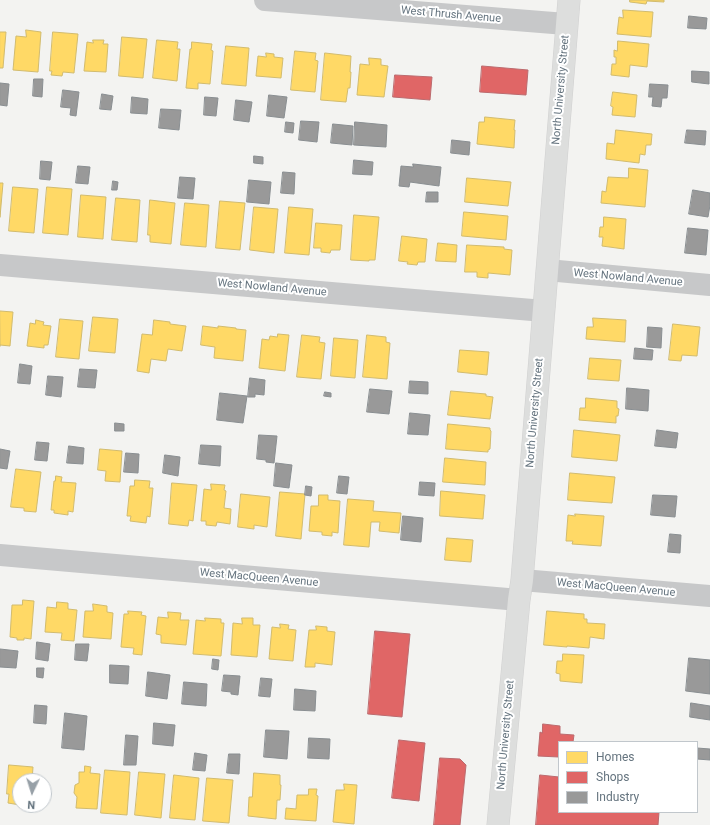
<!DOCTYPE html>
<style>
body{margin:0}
#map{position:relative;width:710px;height:825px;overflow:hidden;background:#f3f3f1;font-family:Roboto,sans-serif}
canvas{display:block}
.legend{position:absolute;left:558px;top:741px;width:140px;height:72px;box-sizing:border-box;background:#fff;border:1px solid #c1c7cc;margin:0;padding:5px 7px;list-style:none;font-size:12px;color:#65747f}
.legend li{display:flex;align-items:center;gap:8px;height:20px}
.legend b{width:20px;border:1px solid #c1c7cc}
.north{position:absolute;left:12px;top:773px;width:40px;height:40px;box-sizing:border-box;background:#fff;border:1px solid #c1c7cc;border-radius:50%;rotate:184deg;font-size:11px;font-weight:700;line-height:16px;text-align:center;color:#65747f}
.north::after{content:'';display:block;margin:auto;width:14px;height:18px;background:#97a0a7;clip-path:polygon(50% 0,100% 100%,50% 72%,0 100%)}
</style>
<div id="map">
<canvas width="710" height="825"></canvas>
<ul class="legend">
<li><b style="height:11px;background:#ffd966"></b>Homes</li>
<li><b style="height:11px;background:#e06666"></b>Shops</li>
<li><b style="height:11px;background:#999"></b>Industry</li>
</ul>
<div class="north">N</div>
</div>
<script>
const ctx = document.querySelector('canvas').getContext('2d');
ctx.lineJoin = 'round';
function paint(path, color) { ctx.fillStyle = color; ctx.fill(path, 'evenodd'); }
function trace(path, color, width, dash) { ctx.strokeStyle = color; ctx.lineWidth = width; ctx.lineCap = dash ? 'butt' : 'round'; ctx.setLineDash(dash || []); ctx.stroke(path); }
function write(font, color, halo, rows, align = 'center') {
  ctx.font = font + ' Roboto,sans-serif'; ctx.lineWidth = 4; ctx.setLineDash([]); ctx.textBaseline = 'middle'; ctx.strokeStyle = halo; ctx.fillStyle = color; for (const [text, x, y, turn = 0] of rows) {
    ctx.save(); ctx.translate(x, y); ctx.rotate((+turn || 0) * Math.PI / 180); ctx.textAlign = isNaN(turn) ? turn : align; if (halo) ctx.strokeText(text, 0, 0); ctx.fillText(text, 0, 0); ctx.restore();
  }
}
const homes = new Path2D(`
 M630,0h34v2l-17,-1 -1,3 -16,-2z
 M623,10l30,2 -2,25 -34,-3 2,-17 4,1z
 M26,30l15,2 -3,40 -25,-2 3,-34 10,1z
 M0,32h6l-3,36h-3z
 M53,32l25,2 -4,39 -11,-1 -1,4 -11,-1 1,-4h-2z
 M122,37l25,2 -4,39 -24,-2z
 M93,40h11l-1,4h5l-2,28 -22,-1 3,-29 6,1z
 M157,40l21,2 -1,7h3l-3,32 -24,-3z
 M618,41l31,3 -2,23 -17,-2 -1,12 -18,-2 1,-11h4v-7h-2v-7l3,1z
 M192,42l20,2 -1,6 2,1 -3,33 -12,-1v6l-12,-1 4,-39h1z
 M226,46l23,2 -3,38 -24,-2z
 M295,51l21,2 -1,7 3,1 -3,31 -24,-2z
 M266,53l8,1v3l9,1 -2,20 -25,-2 2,-20 8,1z
 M325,53l26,3 -1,16h1l-1,16h-2l-2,14 -25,-2z
 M369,58l12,1v6l7,1 -4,31 -27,-2 3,-31 9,1z
 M613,92l24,3 -2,22 -23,-2 1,-8 -2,-1z
 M485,117l30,3 -1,10h1l-1,18 -37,-4 2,-22h5z
 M616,130l36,4 -1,11h-5l-1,10 -5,-1 -1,9 -33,-4 1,-16 7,1z
 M629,168l19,2 -3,37 -44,-4 1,-12 4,1 2,-15 20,1z
 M467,178l44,4 -3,24 -43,-4z
 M0,183h3l-3,34z
 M13,187l25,2 -4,44 -25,-2z
 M47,187l25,2 -4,46 -25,-2z
 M81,195l25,2 -3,42 -25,-2z
 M116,198l24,2 -3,42 -25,-2z
 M150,200l25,3 -4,41 -21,-2v-7h-2z
 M220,201l25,2 -5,47 -24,-2z
 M185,203l24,2 -3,42 -25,-2z
 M254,207l24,2 -4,44 -24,-3z
 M289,207l24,2 -4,46 -24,-2z
 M464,212l44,4 -2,24 -44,-4z
 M354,215l25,2 -4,43h-6v1l-18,-1z
 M604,217l22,2 -2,30 -22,-3 1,-9h-4l1,-10h3z
 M316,223l26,2 -2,25h-9l-1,3 -9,-1v-4h-7z
 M402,236l25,3 -2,23h-7l-1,3 -10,-1 1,-2 -9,-1z
 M438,243l19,2 -1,17 -20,-1z
 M467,245l37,2v2l8,1 -2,25 -22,-2v5l-11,-1v-5h-12z
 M0,311l13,1 -3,34 -10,-1v1z
 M93,317l25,2 -3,34 -26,-2z
 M593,318l33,2 -1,22 -39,-3 1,-12h6z
 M60,319l23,2 -4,38 -23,-2z
 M36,320l8,2 -1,3 8,1 -3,19h-4v3l-17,-2 3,-23 5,1z
 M154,320l16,2v2l16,2 -4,25 -14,-2 -2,12 -15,-2 -2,14 -12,-2 5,-37 10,1z
 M673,324l27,3 -3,29 -15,-1 -1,6 -12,-1z
 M203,326l15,2v-2l18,2v1l10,1 -3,31 -29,-3 1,-11 -14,-2z
 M278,334l11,1 -4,36 -26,-3 3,-29 7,1 1,-4 7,1z
 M302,335l18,2 -1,5 6,1 -4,36 -24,-2z
 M367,335l19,2v5l4,1 -3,36 -24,-2z
 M334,338l24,2 -3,38 -24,-2z
 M460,350l29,2 -2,23 -29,-3z
 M590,358l31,2 -2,21 -31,-2z
 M451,391l35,3v2l7,1 -3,22 -42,-4z
 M586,398l31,3v7l2,1 -1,7h-2v7l-37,-3 1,-12h5z
 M448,424l42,4v2l1,1 -1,18 -2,1v2l-42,-3z
 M574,430l46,5 -3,26 -45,-4z
 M100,449l22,2 -2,31 -15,-1 1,-10 -8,-1z
 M445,458l41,4 -1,23 -42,-3z
 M16,469l25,3 -5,40 -12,-1v-3l-13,-1z
 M570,473l45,4 -3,26 -44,-3z
 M56,476l6,1 -1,5 15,1 -3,29 -5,-1v4l-14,-2v-3h-3l3,-29h1z
 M135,480l15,1 -1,7h4l-3,29 -3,-1 -1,7 -16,-2 1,-5h-4l3,-30h4z
 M172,483l25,2 -4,36 -4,-1 -1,6 -19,-2z
 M211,484l14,1 -1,5 2,1 -2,17 7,1 -1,15 -13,-2 -1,4 -10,-1v-4h-5l3,-32 7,1z
 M441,491l44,4 -2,24 -43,-3z
 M280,492l25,2 -4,45 -25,-3z
 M241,494l29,3 -3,30 -13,-2v4l-16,-2z
 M319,495h9v5l12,1 -2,32 -6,-1v4l-10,-1v-3l-13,-1 2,-25h7z
 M348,499l26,2 -1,10 28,2 -2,20 -20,-2 1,-9h-9l-2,25 -25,-2z
 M575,514l29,2 -3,30 -29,-2 1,-3h-7l2,-26 7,1z
 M447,538l26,2 -2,22 -26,-2z
 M23,600l11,1 -3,38 -7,-1v2h-7v-2l-7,-1 2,-32h10z
 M57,602l11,1v6l9,1 -3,31 -13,-1 1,-7 -17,-1 2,-25 9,1z
 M93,604l14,2v6l6,1 -2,26 -28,-2 2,-26h8z
 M128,611l14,1 -1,3 5,1 -4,39 -9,-1 1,-6 -13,-1 3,-33h4z
 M547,611l37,3v5h3v4l18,1 -1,15 -14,-2 -1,11 -22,-2v1l-23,-2z
 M168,612l13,1 -1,7h9l-3,25 -25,-2v-8l-5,-1 2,-17 10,1z
 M205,618l16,1v4h3l-3,33 -28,-2 3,-34 9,1z
 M242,618h11v7h7l-3,32 -26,-2 2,-32 9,1z
 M280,624l9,1 -1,4 8,1 -3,31 -24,-2 3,-32 8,1z
 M316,626l11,1v4l8,1 -3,33 -17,-2v4h-10l4,-37h7z
 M563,654l21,1 -2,28 -22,-2v-7l-4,-1 1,-12h5z
 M9,765l24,2 -1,14h-12v24l-12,-2 1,-9h-2z
 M85,766l6,1 -1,6 10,1 -3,35 -21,-1 1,-11 -3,-4 1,-8 4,-2v-11h5z
 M105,770l25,2 -3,43 -26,-2z
 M139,772l26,2 -4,44 -26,-3z
 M254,773l26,2v10h1l-1,15h-3l-1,19 -28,-3 1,-19h3z
 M174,775l25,3 -4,42 -25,-2z
 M207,778l26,2 -4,43 -26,-2z
 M344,784l13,1 -3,39 -21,-2 3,-32h8z
 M309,789h8l-1,6 2,1 -2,25 -31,-2 1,-11 10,1 1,-14h11z`);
const shops = new Path2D(`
 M482,66l46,4 -2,25 -46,-3z
 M395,75l37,2 -2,23 -37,-3z
 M375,631l35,3 -8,83 -34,-3z
 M543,724l17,2v8l14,1 -1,7h-14v15l-21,-1 2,-24 2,1z
 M399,740l26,3 -6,58 -27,-3z
 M440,758l20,1 6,6 -6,60h-26z
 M540,775l19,2v35h100l-1,13h-122z`);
const industry = new Path2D(`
 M689,16l18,2 -1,11 -18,-1z
 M692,71l17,1v12l-17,-2z
 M34,79h9l-1,18 -9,-1z
 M0,83l9,1 -2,22 -7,-1z
 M650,84l18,1 -1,13h-5l-1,9 -9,-1 1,-9h-4z
 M63,90l16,2 -3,24 -6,-1 1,-7 -10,-1z
 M102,94l11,2 -2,14 -11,-1z
 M269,95l18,2 -3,21 -17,-2z
 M132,97l16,2 -1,15 -16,-1z
 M205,97l13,1 -2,18 -12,-1z
 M236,100l16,2 -3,20 -15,-2z
 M161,109l20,1 -2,20 -20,-2z
 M301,121l18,1 -2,20 -18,-2z
 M286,122l8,1 -1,10 -8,-1z
 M355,122l32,3 -1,22 -32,-2z
 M333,124l20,2 -1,19 -21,-2z
 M687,130l19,1 -1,14 -20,-2z
 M452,140l18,2 -1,13 -18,-2z
 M254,156l9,1v7l-9,-1z
 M354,160l19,2 -1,13 -19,-1z
 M41,161l11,1 -2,18 -10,-1z
 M413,164l28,3 -2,19 -29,-4 -1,5 -10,-1 2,-20 12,1z
 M78,166l12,1 -2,17 -12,-1z
 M283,172l12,1 -1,21 -13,-1z
 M180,177l15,1 -2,21 -15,-1z
 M249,180l22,2 -2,22 -22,-2z
 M113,181l5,1 -1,8h-5z
 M693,190l17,3v12l-2,12 -19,-3z
 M427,192h11v10h-12z
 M688,228l20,2 -2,25 -21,-2z
 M648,327l14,1 -1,20 -14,-1z
 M635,348l18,2 -1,10 -18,-1z
 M20,364l12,2 -2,18 -12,-1z
 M80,369l17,1 -2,18 -17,-1z
 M48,376l15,1 -2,20 -15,-2z
 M250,378l15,2 -1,15 -9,-1v3h-7z
 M410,381l18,1v12l-19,-1z
 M627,388l22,2 -1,21 -22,-2z
 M370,389l22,2 -3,23 -22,-2z
 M325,392l6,1v4l-7,-1z
 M220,393l27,3 -4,27 -26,-3z
 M410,413l20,2 -2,20 -20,-1z
 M115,423l9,1v7h-9z
 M657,430l21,3 -2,15 -21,-2z
 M259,435l18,1 -3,27 -8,-1v-2l-9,-1z
 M37,442l12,1 -2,18 -12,-1z
 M201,445l20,1 -1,20 -21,-2z
 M69,446l15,2 -1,16 -16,-1z
 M0,449l10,2 -3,18 -7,-1z
 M126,453l13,1 -1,19 -14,-1z
 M165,455l15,2 -2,19 -15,-3z
 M276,463l16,2 -3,23 -15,-2z
 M339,476l10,1 -2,17 -10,-1z
 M420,482l15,1 -1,13 -15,-1z
 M306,486l6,1 -1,9 -6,-1z
 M653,495l24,1 -2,21 -24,-2z
 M403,516l20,2 -2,24 -20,-2z
 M670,534l11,1 -1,18 -12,-1z
 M37,642l13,2 -2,17 -12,-2z
 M76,644h13l-2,17 -12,-1z
 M0,649l18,2 -2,17 -16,-1z
 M689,658l21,2v34l-24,-3z
 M213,659l6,1 -1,10 -6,-1z
 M110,665l19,1 -1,18 -18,-1z
 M37,668h7l-1,10 -6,-1z
 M148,672l22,3 -3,24 -21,-3z
 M224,675l16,1 -2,19 -7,-1v-2l-9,-1z
 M261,678l11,1 -2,18 -11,-1z
 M184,682l23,2 -1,22 -24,-2z
 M295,689l21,2 -1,20 -21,-1z
 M691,703l19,3v14l-20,-3z
 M35,705l12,1 -1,18 -12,-1z
 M65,713l22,3 -3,34 -22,-2z
 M154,723l21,2 -2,21 -20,-2z
 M266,730l23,1 -2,28 -23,-2z
 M126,735l12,1 -2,29h-12z
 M309,738l21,1 -1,20 -21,-1z
 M697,748l13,1v11l-13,-1z
 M195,753l12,2 -2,16 -12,-1z
 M229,754h11l-1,20 -12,-1z`);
const street = new Path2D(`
 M265,0l301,24
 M0,265l544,46
 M547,270l163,15
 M0,555l519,45
 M522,580l188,16`);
const secondary = new Path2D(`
 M498,825l21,-225 3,-20 47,-580`);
const streetNames = [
 ["West Thrush Avenue",451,15,5],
 ["North University Street",561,90,-85],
 ["West Nowland Avenue",628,278,5],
 ["West Nowland Avenue",272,288,5],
 ["North University Street",535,413,-85],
 ["West MacQueen Avenue",259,578,5],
 ["West MacQueen Avenue",616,588,5],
 ["North University Street",506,735,-85]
];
paint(homes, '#ffd966');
trace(homes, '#d1bb6e', 1);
paint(shops, '#e06666');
trace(shops, '#bb6a6e', 1);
paint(industry, '#999');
trace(industry, '#898e91', 1);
trace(secondary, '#d0d0d0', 23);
trace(street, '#c7c8c9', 22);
trace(secondary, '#dddedd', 22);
write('11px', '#65747f', '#fff', streetNames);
</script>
